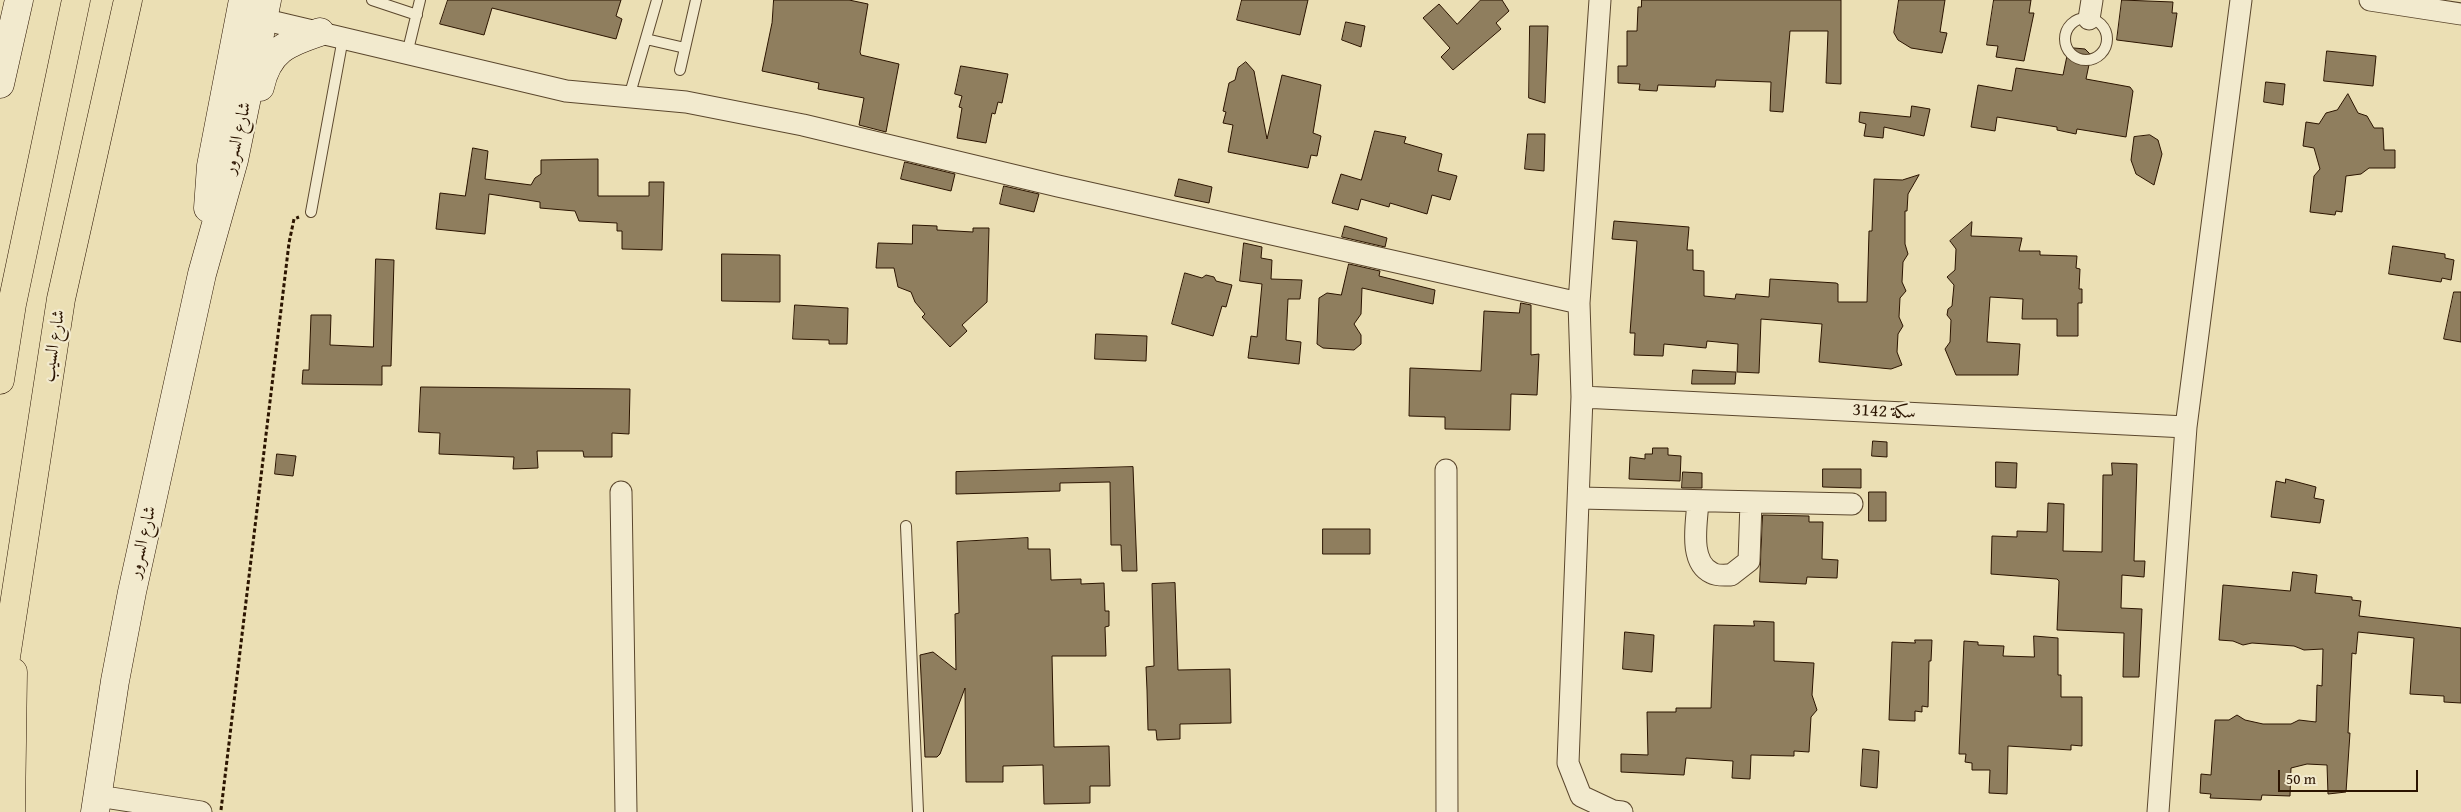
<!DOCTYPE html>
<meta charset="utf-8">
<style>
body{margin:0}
#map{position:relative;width:2461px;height:812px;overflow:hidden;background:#ebdfb4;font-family:"Gentium Book Plus",serif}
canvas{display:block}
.scale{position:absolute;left:2278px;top:770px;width:140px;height:22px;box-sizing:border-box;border:2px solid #2b1400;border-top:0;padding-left:6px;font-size:15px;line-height:18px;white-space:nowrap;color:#2b1400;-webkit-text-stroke:4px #f2eace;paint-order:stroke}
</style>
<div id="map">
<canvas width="2461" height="812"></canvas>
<div class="scale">50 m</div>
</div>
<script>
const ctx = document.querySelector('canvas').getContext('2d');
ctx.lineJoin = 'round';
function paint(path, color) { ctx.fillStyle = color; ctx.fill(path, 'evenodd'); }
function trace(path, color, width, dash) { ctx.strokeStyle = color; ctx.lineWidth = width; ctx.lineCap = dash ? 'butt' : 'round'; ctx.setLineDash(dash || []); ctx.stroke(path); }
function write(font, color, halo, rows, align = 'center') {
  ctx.font = font + ' "Gentium Book Plus",Amiri,serif'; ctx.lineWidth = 4.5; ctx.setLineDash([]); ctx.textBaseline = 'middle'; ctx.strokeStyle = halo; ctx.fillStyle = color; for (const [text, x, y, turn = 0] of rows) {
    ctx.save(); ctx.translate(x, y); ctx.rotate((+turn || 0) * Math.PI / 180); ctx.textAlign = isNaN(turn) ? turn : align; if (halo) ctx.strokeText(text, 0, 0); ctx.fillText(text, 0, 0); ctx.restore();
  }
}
const building = new Path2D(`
 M448,0h173l-5,16 6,3 -6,20 -124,-31 -8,27 -44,-11z
 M774,0h75l19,4 -8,48 1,3 38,9 -13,68 -27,-7 5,-27 -46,-9 1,-6 -57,-12 10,-48z
 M1242,0h66l-8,35 -63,-15z
 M1481,0h21l7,11 -13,12 5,6 -48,41 -12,-13 9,-9 -27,-30 16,-14 18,20z
 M1642,0h199v84l-15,-1 2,-52h-38l-7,81 -13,-1 1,-29 -55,-2 -1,7 -57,-2 -1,6 -18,-1 1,-6 -22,-1v-17h9v-35h10l1,-24h3z
 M1899,0h46l-5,32 7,1 -5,20 -31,-5 -13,-8 -4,-7z
 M1994,0h37l-2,13h5l-10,48 -28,-4 2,-11 -11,-1z
 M2122,0l51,2 -1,11h5l-5,34 -55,-7z
 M1346,22l19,4 -4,21 -19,-7z
 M1530,26h18l-3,77 -16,-5z
 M2074,48l11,1 6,6 -5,24 44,8 3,4 -7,46 -49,-8 -1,5 -19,-4v-3l-60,-10 -2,14 -24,-4 7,-42 34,6 4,-23 47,7 5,-24z
 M2327,51l49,5 -3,30 -49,-5z
 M1246,62l8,9 13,68 15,-64 39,10 -8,48 8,3 -4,20 -6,-1 -3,13 -80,-16 5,-27 -10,-2 3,-11 -3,-1 6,-28 6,-3 3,-12z
 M961,66l47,8 -6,29 -4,-1 -3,12 -3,-1 -6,30 -29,-5 5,-30 -3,-1 3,-11 -7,-2z
 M2266,82l19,2 -2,21 -19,-3z
 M2348,94l10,19 9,3 7,12h9l1,22h11v18h-26l-8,6 -15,2 -4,36 -6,-1 -1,4 -25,-3 4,-36 6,-7 -6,-21 -11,-2 3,-24 13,2 7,-11 11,-3z
 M1912,106l18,3 -6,27 -40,-9 -1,11 -19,-2 2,-12 -7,-2 1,-10 50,5z
 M1375,131l31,6 -2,6 38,11 -4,17 19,5 -7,24 -18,-5 -5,19 -37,-11 -1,4 -28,-8 -3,11 -26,-7 9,-29 20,6z
 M1528,134h17l-1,37 -19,-2z
 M2150,135l8,5 4,14 -8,31 -18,-11 -5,-14 3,-23z
 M473,148l15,3 -3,28 46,6 4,-7 6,-4v-14l57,-1v37h51v-14h15l-2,68 -40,-1v-18h-5v-8l-38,-2 -4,-10 -35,-3v-6l-51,-8 -4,40 -49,-5 4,-36 25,3z
 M905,162l50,12 -4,17 -50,-12z
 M1919,175l-11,19 -1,17h-2v33l3,10 -5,8 -1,20 4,9 -6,7 -1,19 4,9 -5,8 -1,18 5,13 -11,4 -72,-7 3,-38 -61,-5 -2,54 -22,-1 1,-28 -31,-3 -1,7 -42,-4 -1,12 -29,-1 1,-22h-5l7,-92 -25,-2 2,-18 75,6 -2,23h6v20l11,1v25l31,3 1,-5 33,3 1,-18 66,4 2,1v18h29l2,-71h3l2,-52 28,1z
 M1179,179l33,8 -3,16 -34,-7z
 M1004,186l35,8 -5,18 -34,-8z
 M1972,222l-1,14 51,2 -3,13h21v4l37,1 -1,12 4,1 -1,20h3v14h-4v33h-21v-17h-35l1,-20 -33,-2 -3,45 33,2 -2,31h-62l-11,-26 5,-7 1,-22 -4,-5 1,-6 4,-3 2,-21 -7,-8 8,-7 1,-21 -6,-8z
 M913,225l24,1v4l36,2v-4h16l-2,74 -25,23 5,6 -17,16 -28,-30 3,-3 -10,-12 -4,-10 -13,-5 -4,-19h-18l2,-25 34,1z
 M1345,226l42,12 -2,9 -43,-10z
 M1244,243l18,4 -1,11 11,2 -1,19 31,1 -2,19h-12l-2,41 15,2 -2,22 -51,-6 3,-22 6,1 5,-53 -22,-3z
 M2393,246l52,8v4l9,2 -3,20 -9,-2 -1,4 -52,-8z
 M722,254l58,1v47l-58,-1z
 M376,259l18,1 -3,106h-9v19l-80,-1 1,-14h6l2,-55h20l-1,30 43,2z
 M1349,264l31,7 -1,5 56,14 -2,14 -71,-16 -1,26 -7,10 7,11v9l-7,6 -31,-2 -6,-4 2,-46 8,-5 14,2z
 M1185,273l17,5 4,-3 8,2 2,4 16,4 -6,22 -4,-1 -9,30 -41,-12z
 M2454,292h7v50l-17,-3z
 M1521,303l10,2v50l8,-1 -2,41 -26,-1 -1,36 -65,-1v-12l-36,-1 1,-48 71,3 3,-60 35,2z
 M795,305l53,3 -1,36h-18v-4l-36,-1z
 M1096,334l51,2 -1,25 -51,-2z
 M1693,370l43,2 -1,12h-43z
 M421,387l209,2 -1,45 -17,-1v24h-28l-1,-6h-46l1,17 -25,1 1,-12 -75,-3 1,-21 -21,-1z
 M1873,441l14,1v15l-15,-1z
 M1653,448h15v7l13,1 -1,25 -51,-2 1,-22 15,2v-5h7z
 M277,454l19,2 -3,20 -18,-2z
 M1996,462l21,1 -1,25 -20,-1z
 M2112,463l25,1 -3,97h11l-1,16 -22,-2 -1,33 21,1 -3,68h-16l1,-44 -67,-3 2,-49 -2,-2 -66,-5 1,-38 25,1v-6l30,1 1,-29 16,1 -1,47 39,1 1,-77h9z
 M1133,467l4,104h-15l-1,-26h-10l-1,-63 -50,1v8l-104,3v-22z
 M1823,469h38v19l-38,-1z
 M1683,472l19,1v15h-20z
 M2286,479l30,8 -2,11 10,2 -4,23 -49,-6 5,-36 9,2z
 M1869,492h17v29h-17z
 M1763,515l46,1v6h14l-1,37 16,1 -1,18 -30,-1 -1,7 -46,-2z
 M1323,529h47v25h-47z
 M1028,538v11h22l1,31 30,-1v5l23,-1 1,28h4v15l-4,1 1,29h-54l2,91 55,-1 1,40h-20v17l-46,1 -1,-39 -40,1v16h-37l-1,-94 -25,66 -3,3h-12l-5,-102 13,-3 23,18 -1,-56 4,-1 -2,-71z
 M2293,572l24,3 -2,18 37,4v3l9,1 -2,15 102,12v75l-17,-1v-6l-34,-2 4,-56 -56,-6 -2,22 -4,-1 -4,80h2l-4,59 -18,2 -1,-29 -20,-1 -16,4 -1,28 -28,-1 -1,5 -51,-2 1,-4 -11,-1 1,-19 10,1 4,-55h14l8,-5 8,5 18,4h28l8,-4 17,2 1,-37 5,1 1,-37 -19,1 -10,-4 -42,-3 -9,2 -10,-4 -14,-1 4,-55 67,6z
 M1175,583l3,87 52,-1 1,54 -51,1v15l-23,1 -1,-10h-8l-1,-40 -1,-23 8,-1 -2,-82z
 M1754,621l20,1v39l40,2 -2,32 5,15 -6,7 -2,35 -15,-1v5l-43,-1 -1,24 -18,-1 1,-17 -47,-3 -2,17 -63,-3v-18l27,1 -1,-43h29v-4h35l3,-83 40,1z
 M1625,632l29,3 -2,37 -29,-3z
 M2034,636l24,2v37h3v22h21v49l-11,-1v5l-63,-4 -1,48 -18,-1 1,-23h-18v-7l-7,-1 1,-8h-7l5,-113 14,1v3l26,1 -1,10 31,1z
 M1915,640h17l-1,21h-2l-1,46 -6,-1v6l-7,-1v10l-26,-1 3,-78 23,1z
 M1863,749l16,2 -2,37 -16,-2z`);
const path = new Path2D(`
 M221,810l68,-567 5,-24 5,-2`);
const lane = new Path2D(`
 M372,0l45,15
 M2065 39a21 21 0 1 1 42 0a21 21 0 1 1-42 0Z
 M646,39l39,9
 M407,54l13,-54
 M680,70l16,-70
 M629,97l28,-97
 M311,212l32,-174
 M906,526l12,286`);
const street = new Path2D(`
 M1600,0l-21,303 3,94 -14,366 13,33 32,15 9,1
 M2370,0l91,14
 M249,16l317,75 120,11 117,23 255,61 521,117
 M2089,19l3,-19
 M1582,397l604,30
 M1446,470l1,342
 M621,492l5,320
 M1579,498l273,6
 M1698,501c-1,21 -10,61 14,72 5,3 13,2 19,2l18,-14 2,-59
 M98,796l103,16
 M2158,812l28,-385 55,-427`);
const secondary = new Path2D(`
 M0,84l19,-84
 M260,87c8,-37 27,-44 60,-55
 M208,208l3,-42 32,-166
 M95,812l20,-131 17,-89 70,-318 32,-114 33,-160`);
const highway = new Path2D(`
 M0,380l12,-76 64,-304
 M0,696l61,-397 67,-299
 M11,812l2,-140`);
const streetNames = [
 ["شارع السرور",238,138,-77],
 ["شارع السيب",54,346,-81],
 ["سكة 3142",1884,412,3],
 ["شارع السرور",143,542,-77]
];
paint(building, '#8f7e5e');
trace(building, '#2b1400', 1);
trace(lane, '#5b472d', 12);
trace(street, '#5b472d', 23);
trace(secondary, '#2b1400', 29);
trace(highway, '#2b1400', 29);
trace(path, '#2b1400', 3, [4, 2.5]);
trace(lane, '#f2eace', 10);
trace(street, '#f2eace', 21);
trace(secondary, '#f2eace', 28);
trace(highway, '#ebdfb4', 28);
write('18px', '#2b1400', '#f2eace', streetNames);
</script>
